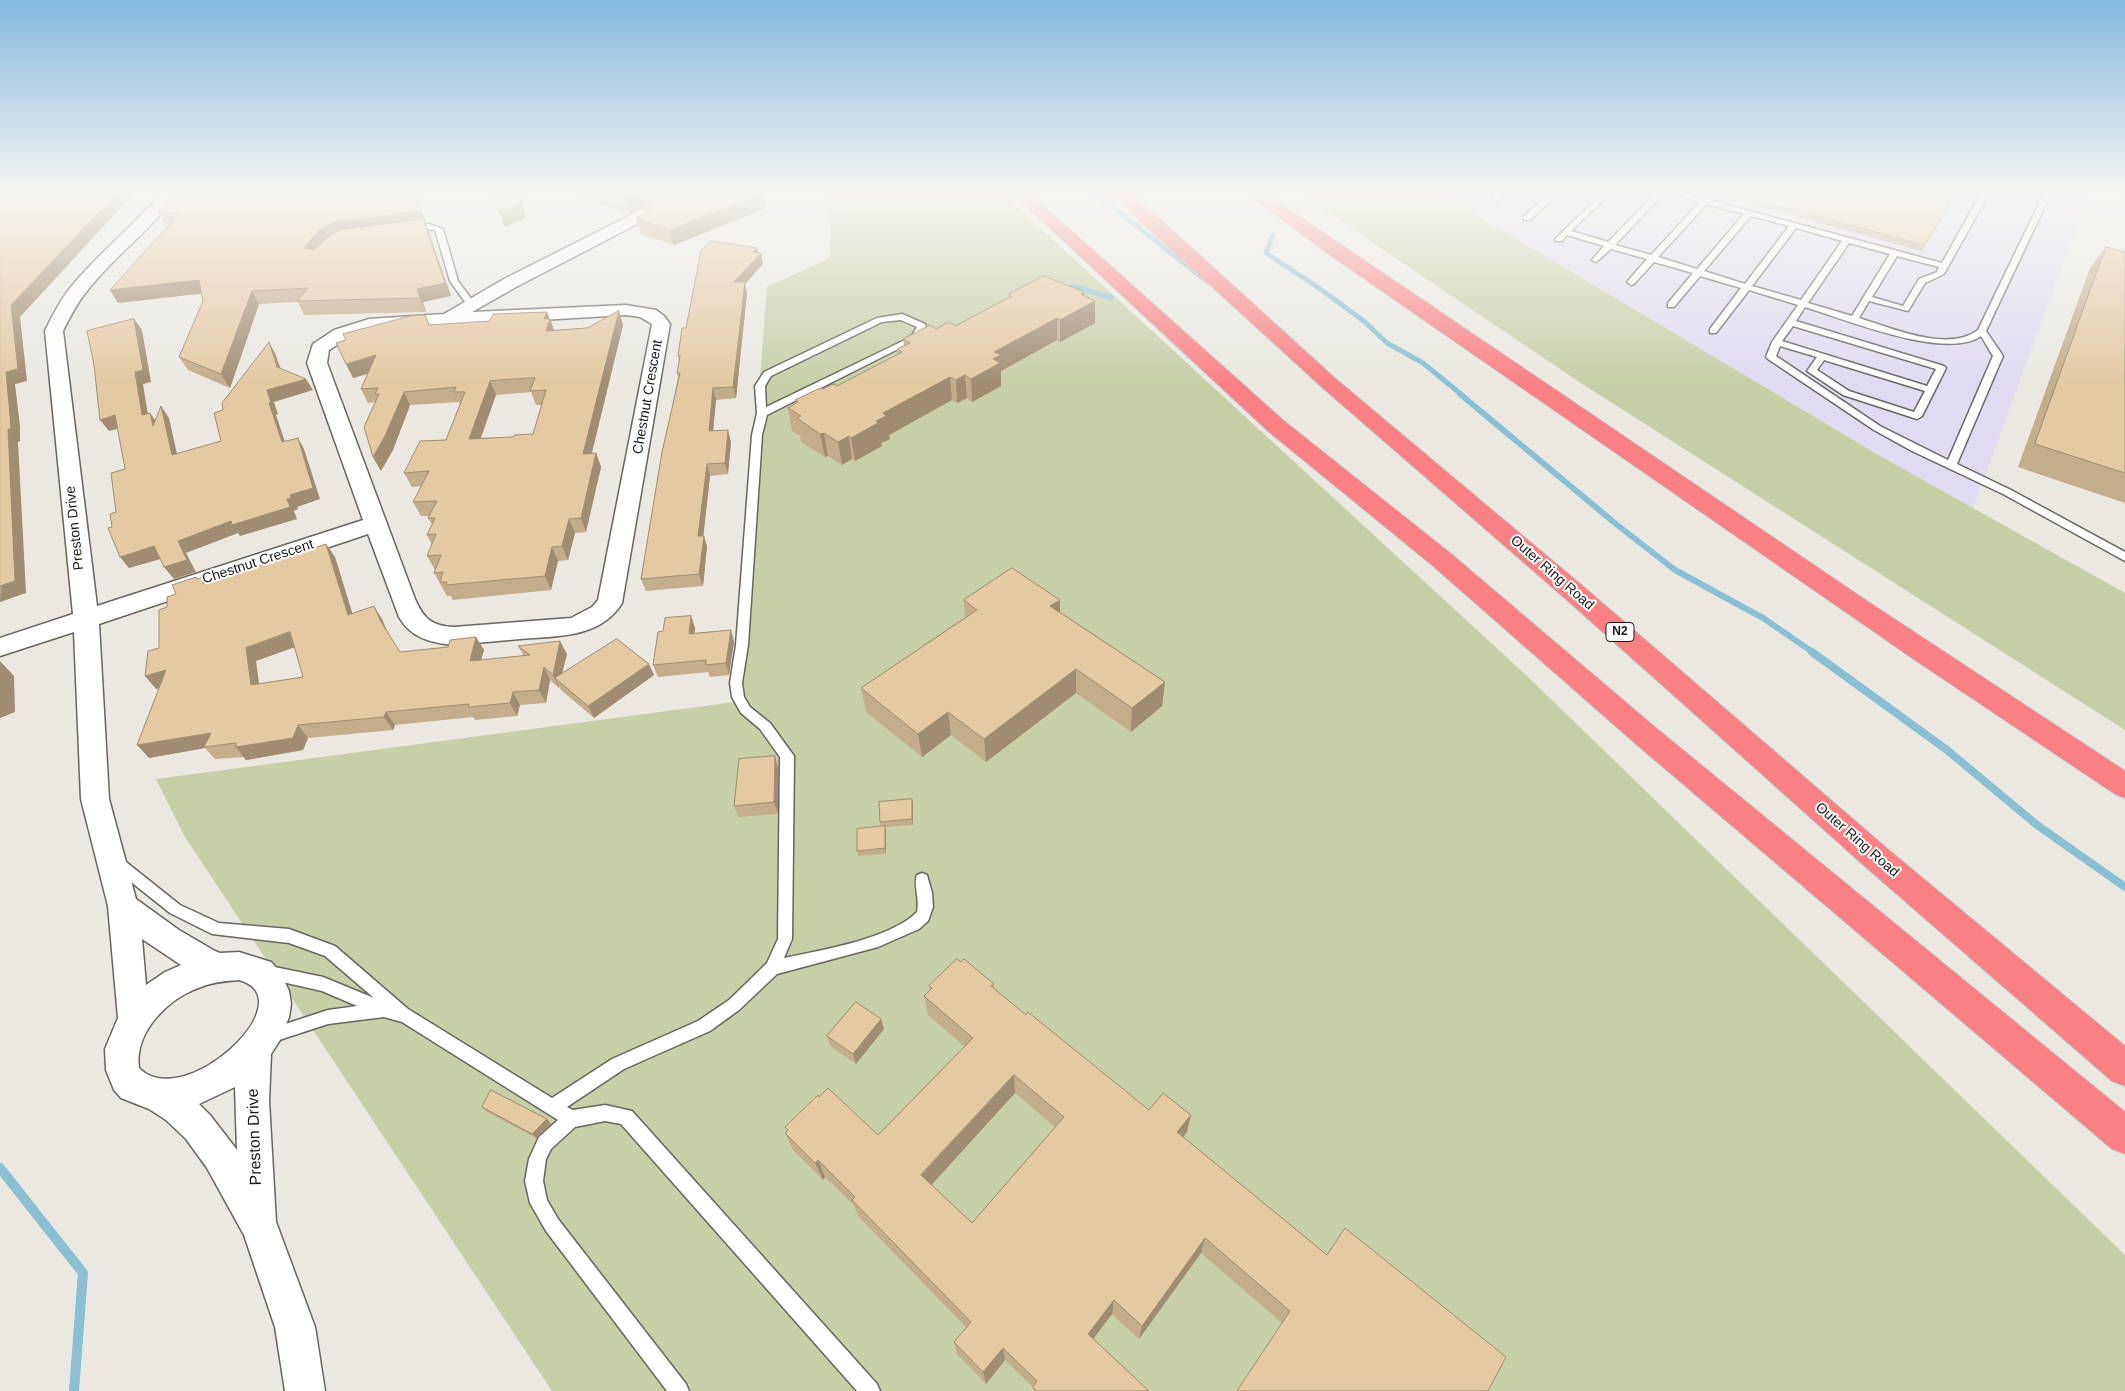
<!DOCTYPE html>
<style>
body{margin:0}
canvas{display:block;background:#ebe8e2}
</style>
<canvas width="2125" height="1391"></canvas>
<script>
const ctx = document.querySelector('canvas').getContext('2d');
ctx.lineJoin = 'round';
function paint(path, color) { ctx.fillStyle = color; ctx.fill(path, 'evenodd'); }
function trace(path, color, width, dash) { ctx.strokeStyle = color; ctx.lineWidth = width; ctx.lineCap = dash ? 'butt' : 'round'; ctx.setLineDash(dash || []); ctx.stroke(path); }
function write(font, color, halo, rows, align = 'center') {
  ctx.font = font + ' Helvetica,sans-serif'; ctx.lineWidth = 4; ctx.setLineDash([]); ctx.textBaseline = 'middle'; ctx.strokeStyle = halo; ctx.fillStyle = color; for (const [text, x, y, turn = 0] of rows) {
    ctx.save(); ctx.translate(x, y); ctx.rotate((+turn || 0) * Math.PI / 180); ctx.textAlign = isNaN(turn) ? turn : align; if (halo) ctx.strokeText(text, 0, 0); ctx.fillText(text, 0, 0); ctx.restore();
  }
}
const commercial = new Path2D(`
 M1436,191h654l-117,317 -93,-52z`);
const green = new Path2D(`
 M831,191h169l527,485 598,579v136h-1573l-367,-554 -29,-58 579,-77 32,-415 63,-29z
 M1322,191h114l444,265 245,137v137l-541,-345 -279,-188 16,-3z`);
const streamFar3 = new Path2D(`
 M1092,191l116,91
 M1273,235l-7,18 53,35 46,34 22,21 36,20 39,32
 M1072,286l39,12`);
const streamFar2 = new Path2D(`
 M1460,394l156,130 59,46 88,48 51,35`);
const streamFar1 = new Path2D(`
 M1812,652l135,98 90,75 88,62`);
const stream = new Path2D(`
 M0,1168l83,105 -9,118`);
const lane = new Path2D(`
 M1500,191h8l-9,9h-6v-4z
 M1553,191h8l-31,29h-6v-4z
 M1605,191h8l-42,40 37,11 50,-51h18l266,72 38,-68 7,-2 1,2 -44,79 -19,9 -17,28 -39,-10 -10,17c33,10 89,35 119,12l67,-139h7l-66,140 17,25 -46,108 54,26 114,62v9l-122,-67 -91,-43 -38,-21 -106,-71 -2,-2 6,-15 26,-37 -49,-15 -33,43h-6v-4l31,-41 -41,-12 -26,31h-6v-4l25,-30 -39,-11 -20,22 -3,1 -4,-3 20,-23 -36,-10 -15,13 -4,-2 12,-14 -37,-11 -5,6h-6l-1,-2zM1666,191l34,11 -49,53 -36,-10zM1707,204l37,10 -47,55 -39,-12zM1751,216l38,10 -44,58 -41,-13zM1796,228l46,13 -41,59 -49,-14zM1849,243l41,11 -38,62 -44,-13zM1897,256l42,11 -2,5 -18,7 -16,27 -31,-9zM1805,307c39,12 141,54 176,29l12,20 -45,104 -68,-34 -104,-70 4,-10 37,11 -10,14 36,24 74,24 5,-3 24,-48 -2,-2 -148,-45zM1793,326l143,43 -9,17 -145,-45zM1824,360l101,31 -11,21 -65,-21 -32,-21z
 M429,224l14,5 15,52 17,23 -1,2h-6l-18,-25 -15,-51c-9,-2 -21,4 -29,-1z
 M902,314l23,10 1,2 -6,12 -153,77 -5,20 -14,210 -6,38 2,14 6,10 20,16 24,33 -2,183 -8,19c38,-8 106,-19 133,-46 3,-12 -4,-29 0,-37l5,-2 5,2 5,18 1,14 -5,14 -9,8 -41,18 -101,27 -38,36 -29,21 -86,38 -57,38 6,3 32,-5 27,6 245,273 3,7h-23l-236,-267 -16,-3 -30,6 -24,22 -5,10 -3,22 4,19 11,19 128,165 3,7h-22l-121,-160 -16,-28 -5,-22 4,-22 10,-22 19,-17 -156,-98 -18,-5 -56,7 -61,20 -6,-2 -2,-5 2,-5 6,-2 61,-20 29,-4 -35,-15 -62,-14 -3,-5 3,-5 5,-2 58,12 51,21 -49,-42 -36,-13 -77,-9 -42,-21 -59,-47 -2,-4 2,-4 5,-2 5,2 59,47 39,18 70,6 46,17 73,63 144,89 60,-39 86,-38 31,-21 38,-37 11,-24 2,-182 -20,-28 -19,-16 -9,-16 -2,-14 6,-38 16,-210 5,-22 -2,-27 9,-14 113,-54zM901,320l16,7 -4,7 -6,5 -141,68 -1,-21 6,-10 111,-54z`);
const street = new Path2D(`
 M163,191h16c-26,38 -64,64 -92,100 -10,12 -17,26 -24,40l34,275 266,-86 -56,-157 6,-19 21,-14 35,-11 75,-5 60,-35 174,-88h19l-2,3 -179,93 -44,25 154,-7 30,5 8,6 6,8 -48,279c-21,35 -65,33 -102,36 -22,2 -44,4 -66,6 -23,-2 -43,-7 -55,-28l-31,-83 -269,90 10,175 27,100 43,31 36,21 5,2 19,-1 32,10 9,10 9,19 2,13 -2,13 -9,23 -9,14 -2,47 7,121 39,105 10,64h-40l-10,-64 -31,-92 -37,-67 -21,-29 -20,-19 -17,-11 -28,-11 -7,-8 -8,-20 -1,-21 13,-31 -10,-112 -27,-107 -7,-167 -74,24v-18l73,-24 -28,-283c8,-17 17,-34 30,-49 28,-32 61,-59 88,-91zM626,315l14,2 12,7 -54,276 -6,7 -21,11 -117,9c-22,-1 -30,-8 -39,-28l-88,-236 2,-13 19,-12 23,-8zM142,939l39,26 -16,7 -19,13zM239,980c68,19 -55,134 -100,88 -5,-36 29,-70 62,-81 12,-5 25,-6 38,-7zM235,1087l2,63 -27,-35 -11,-11z`);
const highway = new Path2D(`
 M1010,191h17l257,230 166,132 206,175 469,384v42l-13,-5 -476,-405 -204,-179 -164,-134z
 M1112,191h17l208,189 248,208 305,263 235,195v40l-13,-5 -244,-212 -301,-269 -244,-212 -182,-166z
 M1244,191h18l605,410 258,170v27l-10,-4 -200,-134 -585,-405z`);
const wall = new Path2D(`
 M181,191h233l37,105 -28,6 3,10 -122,3 -6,-13 -39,2 -29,84 -42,-18 -9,-13 24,-56 -2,-8 -83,10 -8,-13 59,-65h-4l-7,-13z
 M580,191h177l6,2 3,15 -92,37 -33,-11 -5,-16 10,-4 -2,-8 -15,8 -47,-17z
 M1702,191h256l-36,60z
 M2106,247l19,5v251l-107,-36 72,-199z
 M757,248l1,5h3l2,11 -18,20 2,9 -11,105 -20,2 -3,31 18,11 -3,32 -18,2 -7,60h1l3,11 -4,39 -57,5 -5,-12 37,-202 -1,-4 2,-11 -1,-6 8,-28z
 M1009,294l75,2 11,5v22l-35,19 -3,-2 -56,31v15l-29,16 -5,-4 -10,5 -5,-3 -63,35 1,4 -9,4 1,3 -27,15 -3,-2 -10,6 -14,-9 -3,1 -24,-15 -1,-6 -8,-5 -4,-23 8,-5 -1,-3 28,-11 14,-3 60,-31v-6l7,-3 -1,-7 33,-10 19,-3 55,-29z
 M547,312l7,18 69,-5 -31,128h4l5,14 -15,65 -11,1 -7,27 -10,1 -7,29 -98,10 -2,-4h-4l-13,-23 1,-3 -8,-14 5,-11 -5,-10 5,-11 -4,-6 2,-2h-9l-8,-14 9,-16 -10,1 -8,-14 42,-33 14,-36 -1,-2 -49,3 -17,45 -12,21 -8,-14 2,-55 -7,1 -7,-14 7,-15 -15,4 72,-63 5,10 60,-4zM531,392l5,13h6l-9,29 -20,3 -32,1 15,-43z
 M326,544l9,13 17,57 30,5 5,13 13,20 48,-5 28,-10 8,13 -3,10 43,-4 -6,-10 49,8 -5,19 92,2 -60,43 -33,-28 -2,-4v2l-9,-8 -4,23 -26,2 -3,11 -42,4 -2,-3 -78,8 -2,5 -85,8 -5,12 -57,10 -2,-3 -29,2 -10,-11 -56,10 10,-70 -3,1 3,-41 8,-41 9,-13 31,-11zM295,647l8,30 -44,7 -3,-23z
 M964,600h96v12l105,70 -3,24 -31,26 -55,-39 -90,69 -35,-27 -29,22 -56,-45 -5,-24 104,-71z
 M691,616l4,12v5l36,-3 3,12 -5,33 -19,2 -2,-5 -50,5 -5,-12 10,-34z
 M775,756l3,12v46l-40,3 -4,-11z
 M913,805v20l-28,2 1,5v22l-28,2 -1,-5 24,-24 -1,-5z
 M961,962l33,22v5l32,26 123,95 38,22 -4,5 144,118 -45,68 -81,-70 -62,86 -27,-25 -19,24 56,53h-116v-4l-28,-27 -19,24 -29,-30 -3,-12 12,-15 -108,-111 -4,-11 -29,-28 -2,3 -30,-30 -8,-17 2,-2 -2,-4 93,8 87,-88 -37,-32 -4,-19 6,-6 -1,-4zM1015,1093l40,34 -83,96 -41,-38z
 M884,1029l-28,35 -26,-18 -3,-10z
 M482,1107l69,17 -15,14 -49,-26z`);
const shadedWall = new Path2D(`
 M119,191h17l-116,126 7,64 -12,3 5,43v14l-2,1 8,151 -26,9 6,-230 5,-67z
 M414,191l3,6 34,99 -28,6 3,10 -6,-14 -110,-37 -6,-13 16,-19 14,-7z
 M518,191h2l6,27 -21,9 -6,-15z
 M641,191h34l-46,23 -5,-15z
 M763,193l3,15 -92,37 -4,-15z
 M757,248l2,8 2,-3 2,11 -18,20 2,9 -11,105 -3,-11 1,-105 19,-30z
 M199,280l8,13 -89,10 -8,-13z
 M252,291l7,13 -29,84 -9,-14z
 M1084,292v15l11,-6v22l-35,19v-22l21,-26z
 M619,311l4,14 -35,143 -5,-14z
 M547,312l3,8v-1l5,14 -9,-2 -2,-12z
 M1057,318v22l-56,31v15l-29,16 -1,-23 23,-27z
 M134,319l8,11 9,52 -8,2 7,43 -8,-12 -7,-43z
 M269,342l6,11 9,25 -7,-11z
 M376,355l7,14 -30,9 -7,-14z
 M965,375l2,23 -10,5 -1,-23z
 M950,377l2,23 -63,35 1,4 -9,4 1,3 -27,15 -4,-23 25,-17 7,-8z
 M306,379l7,11 -39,12 4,12 -2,1 13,39 -7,-12 -13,-39 -2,-13z
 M490,381l6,14 -21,58 -6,-14z
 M713,388l3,12 -4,43 -3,-12z
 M404,392l6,13 -17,45 -12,21 -8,-14z
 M161,406l8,12 11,49 -8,-12z
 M150,413l8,11 -5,2z
 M115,415l9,12 -15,4 -9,-11z
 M728,430l3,12 -3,32 -3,-11z
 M824,433l4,23 -3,1 -5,-23z
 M849,436l3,23 -10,6 -4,-23z
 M298,438l6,11 16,50 -23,8 1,2 -4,2 3,8 -57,17 -2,-3 -52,20 10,19 -22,7 -10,-12 14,-26 109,-42 3,-4z
 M596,453l5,14 -15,65 -5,-14z
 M707,464l3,12 -8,72 -4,-12z
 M569,519l6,14 -7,27 -6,-14z
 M704,536l3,11 -4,39 -4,-12z
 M326,544l9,13 22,71 -9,-13z
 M154,546l10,12 -35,10 -9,-11z
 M552,547l6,14 -7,29 -6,-14z
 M203,577l10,13 -10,-6z
 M1060,600v23l-10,-17z
 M374,606l8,13 6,14 -8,-13z
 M691,616l4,12 -2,18 -4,-12z
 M731,630l3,12 -5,33 -3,-12z
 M290,632l10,13 -44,16 5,37 -10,-13 -5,-37z
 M476,637l8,13 -7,24 -7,-13z
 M560,641l7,13 -7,28 -5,-4 4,8v2l-6,-13z
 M0,661l14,15 1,36 -15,6z
 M649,664l5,11 -60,43 -6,-12z
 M544,667l6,13 -4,23 -7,-13z
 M1076,669v24l-90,69 -2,-23z
 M166,670l11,13 -21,6 -11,-13z
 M1165,682l-3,24 -31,26 1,-24z
 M513,692l7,13 -3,11 -7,-13z
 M386,712l9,13 -2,5 -9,-13z
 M948,712l3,23 -29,22 -4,-23z
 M298,725l10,13 -5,12 -57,10 -10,-13z
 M211,733l-7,14 1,1 -56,10 -12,-13z
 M775,756l3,12v46l-4,-12z
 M912,799l1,6v20l-1,-6z
 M885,826l1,6v22l-1,-6z
 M881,1019l3,10 -28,35 -3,-10z
 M1014,1075l1,18 -90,99 -4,-17z
 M1191,1115l-4,17 -14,17 4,-17z
 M547,1119l4,5 -15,14 -4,-4z
 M818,1160l7,17 -2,3 -8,-17z
 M1205,1238l-4,15 -62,86 3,-13z
 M1114,1300l-2,14 -24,32v-12z
 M1003,1348l2,12 -19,24 -3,-12z`);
const building = new Path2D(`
 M0,191h119l-108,114 7,64 -12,3 4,43 1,14h-3l7,152 -15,5z
 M181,191h233l7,20 -87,11 -14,7 -16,19 10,2 15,-14 11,-6 83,-11 22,64 -28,6 3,9 -123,3 11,-13 -56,3 -31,83 -42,-17 24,-56 -4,-21 -89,10 70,-77 -22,-1z
 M495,191h23l2,12 -21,9z
 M601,191h40l-17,8z
 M673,191h84l6,2 -93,37 -34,-12 17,-9 -10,-3z
 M1724,191h233l-32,54z
 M711,241l46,7 -4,4 8,1 -27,29h11l-12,105 -20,1 -4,43 19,-1 -3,33 -18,1 -9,72h6l-5,38 -58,5 21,-127 18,-79h-3l3,-17h-2l4,-28h4l15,-77z
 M2106,247l19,5v221l-90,-29z
 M1044,276l40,16 -3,2 14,7 -35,19 -3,-2 -63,34 7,3 -8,4 7,4 -29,16 -6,-4 -9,5 -6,-3 -67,36 3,3 -10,5 2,2 -27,15 -2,-2 -11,6 -14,-9 -4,1 -23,-16 4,-2 -13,-8 10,-6 -3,-2 25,-12 3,1 10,-5 4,2 65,-34 -5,-3 13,-6 -7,-4 27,-14 6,4 13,-7 6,4 57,-30 -3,-2z
 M619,311l-36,143 13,-1 -15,65 -12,1 -7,27 -10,1 -7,29 -99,9 1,-3h-7l3,-10 -9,1 7,-18 -14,1 9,-22 -9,1 8,-17h-7l9,-17 -24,1 16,-31 -25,2 16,-32 26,-1 19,-48h-11l2,-5 -52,5 -19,44 -12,21 -9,-30 15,-33h-4l3,-6 -17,1 15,-34 -30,9 -10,-21 10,-3 -3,-6 67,-18 15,-1 4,10 61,-4 3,-7 54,-2 -3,7h6l-4,12 41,-3zM535,378l-5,13 16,-1 -13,44 -19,1 -1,2 -44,2 21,-58z
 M134,319l9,51 -8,2 7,43 8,-2 3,13 8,-20 11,49 49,-14 -7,-28 9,-3 -1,-7 47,-61 8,25 29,12 -39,11 4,13h-2l13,39 16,-4 15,50 -23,7 1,3 -4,1 3,8 -58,18 -1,-4 -53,20 9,19 -23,7 -10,-21 -34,11 -12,-29 4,-1 -2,-13 6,-2 -5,-39 14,-4 -10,-54 -15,5 -6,-55 -7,-34z
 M314,544v4l12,-4 22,71 26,-9 6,14 20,32 48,-5 2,-7 26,-3 -6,24 60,-6 -12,-9 42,-5 -7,34 -9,-8 -5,23 -26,2 -3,11 -42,4 1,-3 -83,8 -2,5 -86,8 -5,13 -57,9v-4l-32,4 7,-14 -74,12 29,-75 -21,6 3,-25 11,-3v-38l8,-3v-10l9,-3 -4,-9 24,-8 1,2 6,-2v7l89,-29 -1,-4zM290,632l13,45 -52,8 -5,-37z
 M1012,568l48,32 -10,6 115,76 -33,26 -56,-39 -92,70 -36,-27 -30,22 -57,-46 116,-78 -13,-10z
 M691,616l-2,18 42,-4 -5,33 -20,2v-5l-53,5 5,-33 5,-1 2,-13z
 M617,639l32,25 -61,42 -33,-28z
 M775,756l-1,46 -40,4 5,-47z
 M912,799v20l-32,3 -1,-20z
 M885,826v22l-28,3v-22z
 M957,959l4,3 3,-3 30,25 -3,2 35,29 2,-3 121,98 14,-17 28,22 -14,17 150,123 18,-27 161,129 -18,34h-251l53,-80 -85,-73 -63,88 -28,-26 -26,34 61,57h-112l-4,-4 4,-6 -34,-33 -20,24 -29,-30 17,-20 -119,-122 3,-3 -37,-37 -3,3 -30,-30 3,-3 -3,-3 33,-32 1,2 9,-9 50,47 95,-97 -49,-42 8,-8 -3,-2zM1014,1075l50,42 -92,106 -51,-48z
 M856,1002l25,17 -28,35 -26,-18z
 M491,1090l56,29 -15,15 -50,-27z`);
const shields = [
 [1620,632,28]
];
const shieldNames = [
 ["N2",1620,632]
];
const streetNames = [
 ["Chestnut Crescent",648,397,-80],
 ["Preston Drive",75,528,-96],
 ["Chestnut Crescent",258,562,-18],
 ["Outer Ring Road",1552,573,41],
 ["Outer Ring Road",1857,840,41]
];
const nearStreetnames = [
 ["Preston Drive",255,1137,-92]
];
paint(commercial, '#e0dbf1');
paint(green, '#c7cfa7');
trace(streamFar3, '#8bbfd2', 5);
trace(streamFar2, '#8bbfd2', 6);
trace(streamFar1, '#8bbfd2', 8);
trace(stream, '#8bbfd2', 10);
trace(lane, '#686560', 3);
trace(street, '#686560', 3);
trace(highway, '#c3c3c2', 2);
paint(lane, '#fff');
paint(street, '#fff');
paint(highway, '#fa8083');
paint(wall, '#c4ad8b');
paint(shadedWall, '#a08d71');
paint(building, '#e4c9a2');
trace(building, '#a08d71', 1);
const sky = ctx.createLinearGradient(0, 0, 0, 385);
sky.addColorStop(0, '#83b8df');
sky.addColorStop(0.5, '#f6f5f2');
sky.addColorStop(1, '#f6f5f200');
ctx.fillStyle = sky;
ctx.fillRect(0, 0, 2125, 385);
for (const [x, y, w] of shields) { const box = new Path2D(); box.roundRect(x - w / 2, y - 9.5, w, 19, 4); ctx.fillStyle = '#fff'; ctx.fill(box); trace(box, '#191816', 1); }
write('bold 12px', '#191816', null, shieldNames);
write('14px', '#191816', '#fff', streetNames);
write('16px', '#191816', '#fff', nearStreetnames);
</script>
